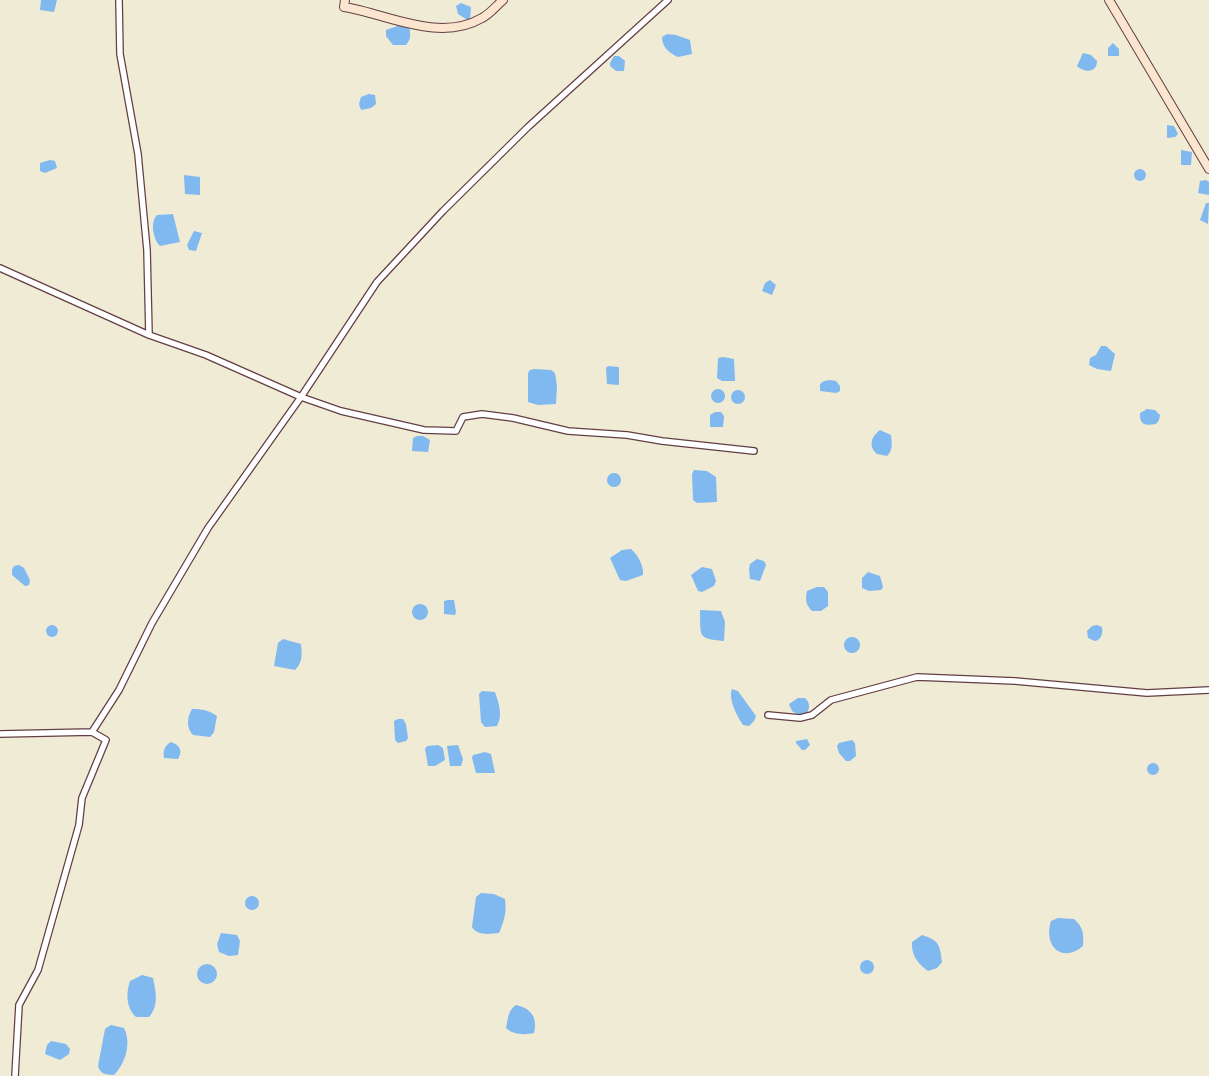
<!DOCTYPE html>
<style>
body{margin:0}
canvas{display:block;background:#f0ebd5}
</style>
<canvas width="1209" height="1076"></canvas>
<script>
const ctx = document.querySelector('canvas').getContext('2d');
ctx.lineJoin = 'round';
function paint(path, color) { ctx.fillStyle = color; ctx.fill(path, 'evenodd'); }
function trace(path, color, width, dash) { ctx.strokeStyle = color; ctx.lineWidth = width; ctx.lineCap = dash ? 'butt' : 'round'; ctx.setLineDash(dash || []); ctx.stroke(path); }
const water = new Path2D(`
 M41,0h16l-3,12 -14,-2z
 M461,3l10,4 -1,12h-4l-8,-5 -2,-8z
 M403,24l6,3c2,8 2,12 -3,18h-13l-7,-9v-6z
 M667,34l9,1 14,5 2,14 -14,3c-9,-4 -16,-10 -16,-20z
 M1113,43l6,6v7h-11v-8z
 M1083,53l8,2 6,6c0,12 -13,12 -20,5z
 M614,56h5l6,5 -1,10h-8l-6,-5v-3z
 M369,94l6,1 1,9 -5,4 -10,2 -2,-6 2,-7z
 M1167,125l7,1 4,8 -3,3 -8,1z
 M1181,150l11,2 -1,13h-10z
 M50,160l5,1 2,7 -12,5 -5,-2v-8z
 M1134 175a6 6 0 1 1 12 0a6 6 0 1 1-12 0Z
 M184,175l16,2v18l-15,-1z
 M1206,180l3,2v13l-11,-2 2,-12z
 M1206,203h3l-1,21 -8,-4z
 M173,214l7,28 -20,4c-7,-7 -10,-24 -3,-31z
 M194,231l8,2 -6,18 -7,-1 -2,-5z
 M770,280l6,5 -4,10 -10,-4 3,-8z
 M1101,346h5l9,8 -4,17 -14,-2 -8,-4 1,-7 6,-3z
 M723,357l11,2 1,22h-13l-5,-3 1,-20z
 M608,366l11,1v18l-12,-1 -1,-16z
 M535,369l16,1 4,3 2,13 -1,18 -18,1 -10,-3v-29l2,-3z
 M830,380l6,1 4,5v5l-4,2 -16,-2v-7l4,-3z
 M711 396a7 7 0 1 1 14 0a7 7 0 1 1-14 0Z
 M731 397a7 7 0 1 1 14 0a7 7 0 1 1-14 0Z
 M1147,409l8,1 5,5 -1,5 -3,4c-10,2 -17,1 -16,-11z
 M715,412h6l3,4 -1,11h-13v-12z
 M880,430l11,5c1,7 2,16 -4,21l-10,-2c-9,-8 -6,-17 3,-24z
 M417,436h6l7,4 -2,12 -16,-1 1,-13z
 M694,470l13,1 9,6 1,25 -20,1 -4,-3 -1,-26z
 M607 480a7 7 0 1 1 14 0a7 7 0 1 1-14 0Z
 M631,549c7,6 13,17 12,26l-17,6 -6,-1 -10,-22 12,-8z
 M757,559l7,2 2,4 -6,16 -10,-2 -1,-10 1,-5z
 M19,565l5,3 6,12 -1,5 -4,1 -13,-11v-5l2,-4z
 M702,567l10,2 4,12 -2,5 -12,6 -4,-1 -7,-16z
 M868,572l12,4 3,11 -2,3 -12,1 -7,-3v-10z
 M817,587h7l4,5v14l-7,5h-9c-6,-6 -7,-11 -5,-20z
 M448,600h6l2,12 -1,3 -11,-1v-13z
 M412 612a8 8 0 1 1 16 0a8 8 0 1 1-16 0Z
 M700,610l21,1 4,11 -1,19c-28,-2 -23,-6 -24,-31z
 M46 631a6 6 0 1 1 12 0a6 6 0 1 1-12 0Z
 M1097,625l5,2c1,5 0,13 -7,14l-7,-3 -1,-7 5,-5z
 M844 645a8 8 0 1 1 16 0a8 8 0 1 1-16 0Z
 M283,639l18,5c1,10 2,18 -6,26l-21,-4 4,-23z
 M732,689l6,2 18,25 -2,5 -5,5 -6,-1c-6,-9 -15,-26 -11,-36z
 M482,691l13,1c4,12 8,23 2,34l-12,1 -4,-5 -2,-28z
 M798,698h7c5,5 5,9 2,15l-8,2 -7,-4 -3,-7z
 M192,709c10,0 17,1 25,7l-3,16 -4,5 -17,-2c-7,-7 -6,-18 -1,-26z
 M398,719h5l3,5 2,14 -2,3 -8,2 -3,-3 -1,-19z
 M807,739l3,6 -5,5h-3l-6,-7v-2z
 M852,740l3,3 1,13 -6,5h-4l-7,-8 -2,-7 2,-3z
 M171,742c9,3 12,9 7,17l-14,-1c-1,-7 0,-12 7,-16z
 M438,745l5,3 2,12 -10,6h-7l-3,-17 2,-3z
 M458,745l5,14 -2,7h-11l-3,-20z
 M485,752l6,2 4,19h-19l-4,-15 1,-3z
 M1147 769a6 6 0 1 1 12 0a6 6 0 1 1-12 0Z
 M481,893l13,1 11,5c2,13 -1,22 -6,34 -9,1 -22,3 -27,-6l4,-30z
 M245 903a7 7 0 1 1 14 0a7 7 0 1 1-14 0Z
 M1058,918l16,1c9,8 10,14 9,27 -21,18 -40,0 -32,-25z
 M221,933l16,2 3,6 -2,14 -9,1 -10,-4 -2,-8z
 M922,935c17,5 18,10 20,27l-5,6 -9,3c-10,-7 -17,-16 -16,-29z
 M860 967a7 7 0 1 1 14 0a7 7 0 1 1-14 0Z
 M197 974a10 10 0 1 1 20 0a10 10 0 1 1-20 0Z
 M142,975l11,3c3,14 6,28 -4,39h-13c-10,-9 -10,-24 -6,-36z
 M516,1005c15,3 22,13 18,28 -9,2 -21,2 -28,-5 2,-9 2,-18 10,-23z
 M111,1025l13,3c8,15 1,36 -10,47 -9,-1 -13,0 -16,-9l7,-37z
 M51,1041l15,3 4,5 -1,5 -9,6 -15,-6 2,-9z`);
const minor = new Path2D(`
 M119,0l1,54 18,100 9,96 2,85
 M0,268l149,67 57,20 95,42 40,14 83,19 32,1 7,-14 19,-3 31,4 55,13 59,4 35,6 92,10
 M768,715l32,3 12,-3 19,-15 86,-23 98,4 132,12 62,-3
 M92,732l27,-42 33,-67 56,-95 93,-131 76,-115 66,-71 85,-84 140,-127
 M0,734l92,-2 14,8 -24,58 -3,27 -41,145 -19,35 -4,71`);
const secondary = new Path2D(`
 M345,0l-1,7c44,7 95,36 138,11 8,-4 14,-12 21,-18
 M1109,0l100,169`);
paint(water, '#80b8f0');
trace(minor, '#633e44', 8);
trace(secondary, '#633e44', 10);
trace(minor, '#fff', 5.5);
trace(secondary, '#fbe5cf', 8);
</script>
